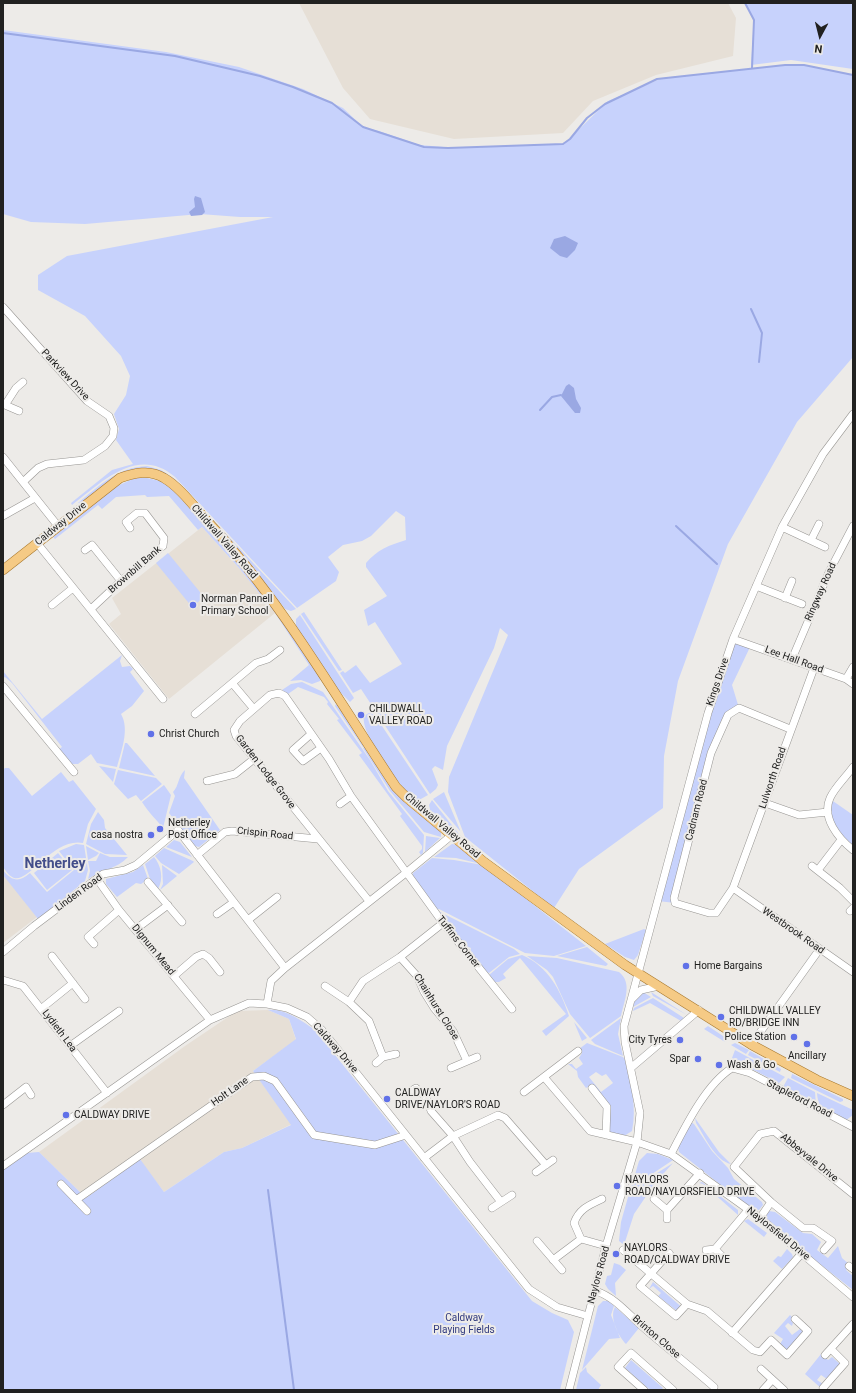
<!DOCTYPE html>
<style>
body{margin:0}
#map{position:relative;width:856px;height:1393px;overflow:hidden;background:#edebe8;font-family:Roboto,sans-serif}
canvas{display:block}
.frame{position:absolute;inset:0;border:4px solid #212120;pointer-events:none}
.north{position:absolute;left:800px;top:16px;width:40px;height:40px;-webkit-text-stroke:3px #edebe8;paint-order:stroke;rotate:187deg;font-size:11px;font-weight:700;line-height:16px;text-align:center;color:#212120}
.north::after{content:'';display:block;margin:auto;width:14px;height:18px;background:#212120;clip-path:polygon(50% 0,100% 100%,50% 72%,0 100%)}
</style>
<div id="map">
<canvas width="856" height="1393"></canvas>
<div class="frame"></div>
<div class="north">N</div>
</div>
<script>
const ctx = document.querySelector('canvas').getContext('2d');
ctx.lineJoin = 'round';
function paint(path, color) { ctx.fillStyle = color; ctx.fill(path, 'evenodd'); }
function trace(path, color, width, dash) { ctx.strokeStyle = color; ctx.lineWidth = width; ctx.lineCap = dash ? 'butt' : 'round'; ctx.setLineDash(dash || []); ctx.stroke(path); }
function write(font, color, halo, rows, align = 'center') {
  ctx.font = font + ' Roboto,sans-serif'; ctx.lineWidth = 4; ctx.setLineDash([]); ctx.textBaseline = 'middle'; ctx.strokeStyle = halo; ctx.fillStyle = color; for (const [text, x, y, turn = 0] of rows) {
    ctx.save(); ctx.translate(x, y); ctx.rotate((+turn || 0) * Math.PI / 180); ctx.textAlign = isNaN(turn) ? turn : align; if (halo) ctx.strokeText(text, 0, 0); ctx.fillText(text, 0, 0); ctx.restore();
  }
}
const built = new Path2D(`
 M299,3h429l8,15 -3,38 -77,19 -63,26 -30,32 -109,6 -84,-20 -27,-31z
 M202,527l37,41 36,45 -106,86 -60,-75 12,-10 -9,-16z
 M3,873l34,44 -34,26z
 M268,1010l21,9 7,21 -43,31 39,53 -50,24 -18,4 -60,40 -25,-33 -53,39 -47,-46 146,-106 52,-35z`);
const green = new Path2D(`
 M745,3h108v66l-62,-9 -40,5 3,-45z
 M3,30l163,22 73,15 64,22 40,19 20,19 16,4 41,14 36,3 108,-4 44,-43 52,-22 125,-14h19l49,10v282l-56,65 -69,122 -50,137 -14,75 -1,52 -84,61 -25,39 -89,-71 -17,-45 1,-15 59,-142 -8,-7 -6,20 -47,98 -4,24 -8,-4 -3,3 6,16 -2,4 -6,5 -69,-105 -8,4 -13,-20 3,-2 2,2 11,-8 14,18 32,-19 -27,-42 -7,4 -4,-16 23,-14 -21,-29v-4c11,-13 23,-18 40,-23l-1,-23 -9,-6 -25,25 -9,5 -19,4 -15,12 11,15 -3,9 -39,27 -122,-131c-37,-32 -73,5 -103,28l-1,-2 41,-33 21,-6 -17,-24 3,-11 -5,-15 12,-19 4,-19 -9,-20 -36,-40 -47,-26v-15l29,-19 206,-39h-33l-40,-3 -115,10 -54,-2 -28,-8z
 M147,466l14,4 14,9 121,130 -5,2 -6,-2 -40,-52 -72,-77 -28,-11 -64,35 -3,-1c21,-17 40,-36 69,-37z
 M135,478h12l13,3 9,5 14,15 48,51 25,31 64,94v4l-8,3 -11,-4 -11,1 19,-16 -34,-52 -36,-45 -37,-41 -4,3 -29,-34 -22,1 -2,-2 -29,2 -14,12 -4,-4 -43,34 -2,-2 62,-50z
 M168,553l36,44 -12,10 -36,-44z
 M304,612l38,58 -3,1 -38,-57z
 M300,615l54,83 -4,4 -13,-13 -41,-62v-8z
 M733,639l18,6 -19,40 7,23 -18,21 -46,174 -17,-2 55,-203z
 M122,655l-2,6 2,6 8,-1 3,3 -3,3 14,19 -12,15 -11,8c9,15 0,38 -4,53l-20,-4 -6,-9 -13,10h-7l-13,-14 4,-3 -50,-64 -7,-6 -2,1v-7l39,48z
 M302,682l21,10 47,68 18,31 36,44 -1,18 -2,2 -2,-3 3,-3v-3l-22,-30 2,-2 -43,-59 3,-2 -25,-33 2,-1 -12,-15 1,-2 -4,-5 -26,-10 -10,7 -6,-4 9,-6z
 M336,704l29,41 -2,2 -28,-41z
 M372,711l56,84 -9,5 -5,-1c-15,-14 -54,-65 -50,-83z
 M125,743h2l28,33 -36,-8z
 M366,746l32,49 43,37v5l-17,-5 -34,-41 -27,-43z
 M99,766l17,3 -3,13z
 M5,768h4l23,28 29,-24 8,10 4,-2 23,29 -8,15 -5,19c-29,-6 -53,39 -69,35 -5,-2 -8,-7 -11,-11v-97z
 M118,770l38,8 6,6 -21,17 -5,-6 -8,4 -14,-15z
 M185,770l-1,8 36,52 -21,17 -4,-1 -26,-33 6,-17 -2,-4c6,-6 5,-16 12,-22z
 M164,785l7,10 -8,33c-7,-9 -15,-16 -21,-26z
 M444,792l16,38v1l-27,-32z
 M830,799l23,16v35l-23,-32z
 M432,800l27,34 -1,2 -27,-22 -2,-9z
 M98,812l6,8 1,8 22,27 -22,-1 -19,-10 5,-20z
 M426,836l14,2 -15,14z
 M174,840l6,2 12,15 -26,-10z
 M76,844l8,1 4,25 -3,11 -47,38 -35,-44v-5c9,12 17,12 27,3l17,19 27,-22 -15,-19z
 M452,844l5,1 24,19 -25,-6 -22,-1z
 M86,846l13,7 -3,3 -8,4z
 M164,848l29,13 1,1 -15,12 -18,-11 -6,-7z
 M58,853l14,17 -25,20 -13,-17z
 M100,853l10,4h18c-11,12 -27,13 -40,22l2,-8 -2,-10h8z
 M154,857c7,8 10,22 4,32l-8,-10 -5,-15z
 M432,858l22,2 29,5 103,81 -32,10 -29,-3 -86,-44 -2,1 -24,-32v-5z
 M143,865l5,14 -7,5 -5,-1 -19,14 -11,-13v-5l27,-7z
 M162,865l15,11 -17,14 3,-6z
 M440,912l74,37 6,5 -11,3 -20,16 -3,-1 -16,-20 1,-4 -5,-2 -27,-33z
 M644,929l2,1 -8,25 -4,5 -9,-3 -20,-13z
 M587,947l21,17 -2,2 -49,-10z
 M522,955c26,11 39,36 47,61l-23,20 -4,-5 24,-17 -46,-56 -17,16 3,4 -7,4h-5l-5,-7 19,-16z
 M527,956l30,2 62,14c14,11 5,29 2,44l-31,22 -20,-24 -17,-37 -6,-7z
 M643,992l8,5 -18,10 2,-8z
 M651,992l36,23 -34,-19z
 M653,998l31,20 -3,3 -31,-18 -17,8 1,-3z
 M268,1010c17,-2 34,11 47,20l217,271 20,12 16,7 6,12 -14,58h-557v-220l24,-17 12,-1 47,46 54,-39 24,33 60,-40 18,-4 49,-23 -38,-54 43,-32 -7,-20z
 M621,1018l-3,16 5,22 -28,-12 -4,-4z
 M574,1022l13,16 -5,3z
 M708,1026l18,12 1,3 -2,1 -21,-13z
 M587,1043l36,14 2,3c6,24 12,47 7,71l-8,5 -14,-4 -2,-24 -17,-23 -5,3 -8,-11 -1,-6 -9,-7h4l4,5 7,-5 -4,-6 3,-5 -3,-4zM596,1072l6,4 4,-2 7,9 -12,9 -12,-15z
 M735,1043l14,7 -3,4 -15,-9z
 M735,1050l50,27 -6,6 -35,-18 -15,1z
 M750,1051l31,18 -1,3 -32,-17z
 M792,1074l51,25v2l-3,1 -49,-24z
 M788,1078l27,14 1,13 -33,-18z
 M817,1093l36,17v5l-8,6c-15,-9 -27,-9 -28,-28z
 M695,1118l24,34 12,12c-16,-3 -27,-29 -35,-41z
 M689,1121l5,3 18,27 16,17 6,11 28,23 1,3 -4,5 -8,-1 -72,-57 -1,-5z
 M647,1153l11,1 15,6 -42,28 8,-27z
 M673,1163l-18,20 -21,31 -10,31 -5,-4 2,-19 9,-32z
 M702,1182l36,28v5l-35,-31 -4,-1z
 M769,1211l6,1 28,21 9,1 9,8 -4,8 11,8 10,-12 4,12 8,7 -4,5 7,6v14l-65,-51 1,-2 -22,-18 -1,-3z
 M748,1219l19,14 -3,4 -20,-16z
 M787,1249l5,5 1,3 -11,12 -9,-8 5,-5 3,1z
 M614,1263l6,2 6,5 -11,13 1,13 -8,-7 -3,-5 2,-8 4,-1z
 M653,1282l32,28 -3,5 -24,-19 3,-3 -8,-7 -4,3z
 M603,1301h5l6,5 -3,9 9,23 -11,1 -27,31 16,-64z
 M615,1307l24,21 -13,16c-8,-8 -17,-27 -11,-37z
 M790,1315l3,3 -2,3 2,2 -1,3 -4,-3 -3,3 7,9 8,-6 3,3 -16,19 -7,-7 3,-5 -9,-6z
 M821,1354l7,6 4,-3 9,8 -14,14 -6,-4 -4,5 6,4 -1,5 -17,-15z
 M631,1360l32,28 -2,2h-11l-25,-22z
 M586,1367l1,5 14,13 -3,5h-22l4,-17z`);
const water = new Path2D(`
 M195,196l6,2 4,14 -3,3 -11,1 -2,-4 6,-5 -1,-8z
 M565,236l13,7 -3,7 -8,8 -7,-2 -10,-8 4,-9z
 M569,384l5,4 2,11 5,9 -1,5h-5l-14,-17 5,-10z`);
const stream = new Path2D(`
 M745,3l9,17 -2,48
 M3,33l172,23 85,20 33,11 39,16 31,24 61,20 24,1 115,-4 7,-5 17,-21 18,-14 52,-25 128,-14h19l49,10
 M751,309l11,24 -3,29
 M540,410l12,-13 9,-2
 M676,526l41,38
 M268,1190l26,200`);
const minor = new Path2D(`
 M3,307l84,94 22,15 5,12 -1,8 -8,10 -21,14 -37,4 -9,4 -15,14
 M19,411l-14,-6 11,-17 7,-6
 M3,457l55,69
 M3,516l32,-18
 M782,527l43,20
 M811,540l8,-16
 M37,543l126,156
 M85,550l7,-5 29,36
 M756,586l46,18
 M785,598l7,-17
 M52,605l21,-17
 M91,609l30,-28 42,-35 1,-8 -19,-25h-8l-11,9 4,6
 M733,639l113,40 7,5
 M792,659l37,-87 24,-46
 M846,679l7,-12
 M232,683l21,25
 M3,686l71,86
 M195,714l61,-51 12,-4 12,-9
 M790,729l-51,-21 -11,7 -17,38 -37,145 1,5 34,10h7l17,-25 81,-220
 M311,734l-18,16 10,11 18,-13
 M853,767c-7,10 -18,20 -23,31 -9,20 9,41 23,52
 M207,781l28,-7 19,-15
 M765,803l34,12 29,-3
 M340,804l11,-8
 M197,855l28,-23 7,-1 86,8
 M812,866l28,22 13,13
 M818,870l23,-30
 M97,879l22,31 91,110
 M148,882l34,40
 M733,888l120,84
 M369,901l-133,-165 -2,-6 6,-9 30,-26 9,-2 6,3 44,63 22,37 92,127 69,86
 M850,911l3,-3
 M217,914l17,-12
 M248,920l29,-23
 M136,929l32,-24
 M94,944l-6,-7 31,-27
 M3,952l31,-26 69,-52 22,-4 11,-5 42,-35 107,138
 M52,956l33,43
 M400,957l17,19 7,16 10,16 19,23 14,30
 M174,976l22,-19 7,-3 6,4 11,14
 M3,980l20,6 84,107
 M325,986l24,16 20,19 14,36
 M632,999l9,-9 18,-4
 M349,1002l14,-21 37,-24 43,-34
 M267,1004l4,-23 14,-13 122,-96 45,-37
 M42,1008l31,-25
 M751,1045l68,-95
 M70,1046l49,-35
 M376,1063l7,-6 13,-3
 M632,1067l67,-57
 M451,1068l26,-11
 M544,1077l46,54 47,11 34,12 89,64 93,79
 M592,1088l15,19 -1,28
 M409,1092l7,-4 10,9 5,14 22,25 17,26 31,40
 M524,1092l54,-41
 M3,1105l23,-18 5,8
 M671,1154c14,-27 35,-70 61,-86l18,5 103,54
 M424,1158l29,-22 45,-21 7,3 41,47
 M3,1166l207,-146 39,-17 18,1 20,4 20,9 15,13 207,259 28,18 31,9
 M536,1172l17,-12
 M61,1184l26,27
 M602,1199c-13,6 -23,10 -28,24l7,16 25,7
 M654,1199l13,11v9
 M76,1200l176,-123 12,-1 11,5 39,54 61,10 31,-10
 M771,1202l32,26h10l19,13 -8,9
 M492,1208l20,-13
 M667,1210l33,-37
 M760,1218l11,-16 -37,-35 26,-33 14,-3 79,63
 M537,1241l25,29
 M660,1246l16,14
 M715,1249l33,-39
 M623,1250l64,54 20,7 46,39 7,2 11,-12 16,15 21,-24 -13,-12
 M706,1250l9,-1 9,9
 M669,1253l-29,33 36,30 11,-12
 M553,1260l28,-21
 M849,1266l4,3
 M596,1291c20,7 32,23 48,37 23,20 47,39 70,59
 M732,1333l70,-80
 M825,1355l28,-31
 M761,1369l23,21
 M823,1388l22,-25 -14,-14
 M569,1390l37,-144 31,-104 3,-29 -15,-71 -1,-16 84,-313 25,-74 49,-112 41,-73 30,-40
 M644,1390l-26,-23 13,-14 42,37
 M763,1390l9,-10`);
const major = new Path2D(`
 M3,570l117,-92c14,-5 30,-9 44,0 17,10 31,30 45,45 74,80 127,174 187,264l11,11 77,64 141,103 127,80 65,35 36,16`);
const markers = [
 [193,605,4,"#6071e8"],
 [361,715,4,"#6071e8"],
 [151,734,4,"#6071e8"],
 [160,829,4,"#6071e8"],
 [151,835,4,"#6071e8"],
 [686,966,4,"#6071e8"],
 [721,1017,4,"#6071e8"],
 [794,1037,4,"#6071e8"],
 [680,1040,4,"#6071e8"],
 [807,1044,4,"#6071e8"],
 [698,1059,4,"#6071e8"],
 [719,1065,4,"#6071e8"],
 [387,1099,4,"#6071e8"],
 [66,1115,4,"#6071e8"],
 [617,1186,4,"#6071e8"],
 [616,1254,4,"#6071e8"]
];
const streetNames = [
 ["Parkview Drive",65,375,47],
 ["Caldway Drive",61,524,-39],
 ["Childwall Valley Road",224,542,49],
 ["Brownbill Bank",135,570,-41],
 ["Ringway Road",821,592,-66],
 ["Lee Hall Road",794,660,20],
 ["Kings Drive",718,682,-71],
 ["Garden Lodge Grove",265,772,52],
 ["Lulworth Road",773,778,-71],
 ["Cadnam Road",697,810,-76],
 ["Childwall Valley Road",442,826,40],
 ["Crispin Road",265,834,6],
 ["Linden Road",79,893,-36],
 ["Westbrook Road",793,931,35],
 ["Tuffins Corner",458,942,52],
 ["Dignum Mead",153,950,51],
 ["Chainhurst Close",436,1007,58],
 ["Lydieth Lea",59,1031,53],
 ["Caldway Drive",335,1048,49],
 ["Holt Lane",230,1092,-35],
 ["Stapleford Road",799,1099,27],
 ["Abbeyvale Drive",809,1158,39],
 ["Naylorsfield Drive",778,1234,39],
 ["Naylors Road",599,1275,-75],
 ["Brinton Close",656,1337,41]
];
const poiNames = [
 ["Norman Pannell",201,599],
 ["Primary School",201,611],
 ["CHILDWALL",369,709],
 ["VALLEY ROAD",369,721],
 ["Christ Church",159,734],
 ["Netherley",168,823],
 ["Post Office",168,835],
 ["casa nostra",143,835,"right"],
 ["Home Bargains",694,966],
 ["CHILDWALL VALLEY",729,1011],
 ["RD/BRIDGE INN",729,1023],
 ["Police Station",786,1037,"right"],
 ["City Tyres",672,1040,"right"],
 ["Ancillary",807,1056,"center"],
 ["Spar",690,1059,"right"],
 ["Wash & Go",727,1065],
 ["CALDWAY",395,1093],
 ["DRIVE/NAYLOR'S ROAD",395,1105],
 ["CALDWAY DRIVE",74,1115],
 ["NAYLORS",625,1180],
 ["ROAD/NAYLORSFIELD DRIVE",625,1192],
 ["NAYLORS",624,1248],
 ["ROAD/CALDWAY DRIVE",624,1260]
];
const parkNames = [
 ["Caldway",464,1318],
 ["Playing Fields",464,1330]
];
const districtNames = [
 ["Netherley",55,864]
];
paint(built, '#e6dfd6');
paint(green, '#c7d2fc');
paint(water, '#9aa8e3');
trace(stream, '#9aa8e3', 2);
trace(minor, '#979592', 8);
trace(major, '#a7772c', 10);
trace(minor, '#fff', 7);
trace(major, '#f5ca85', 9);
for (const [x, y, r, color] of markers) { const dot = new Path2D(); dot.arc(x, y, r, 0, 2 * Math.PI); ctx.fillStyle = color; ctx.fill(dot); trace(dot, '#edebe8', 1.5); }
write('10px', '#212120', '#edebe8', streetNames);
write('10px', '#212120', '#edebe8', poiNames, 'left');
write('10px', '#30397e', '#edebe8', parkNames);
write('bold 14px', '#424d8a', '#edebe8', districtNames);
</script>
